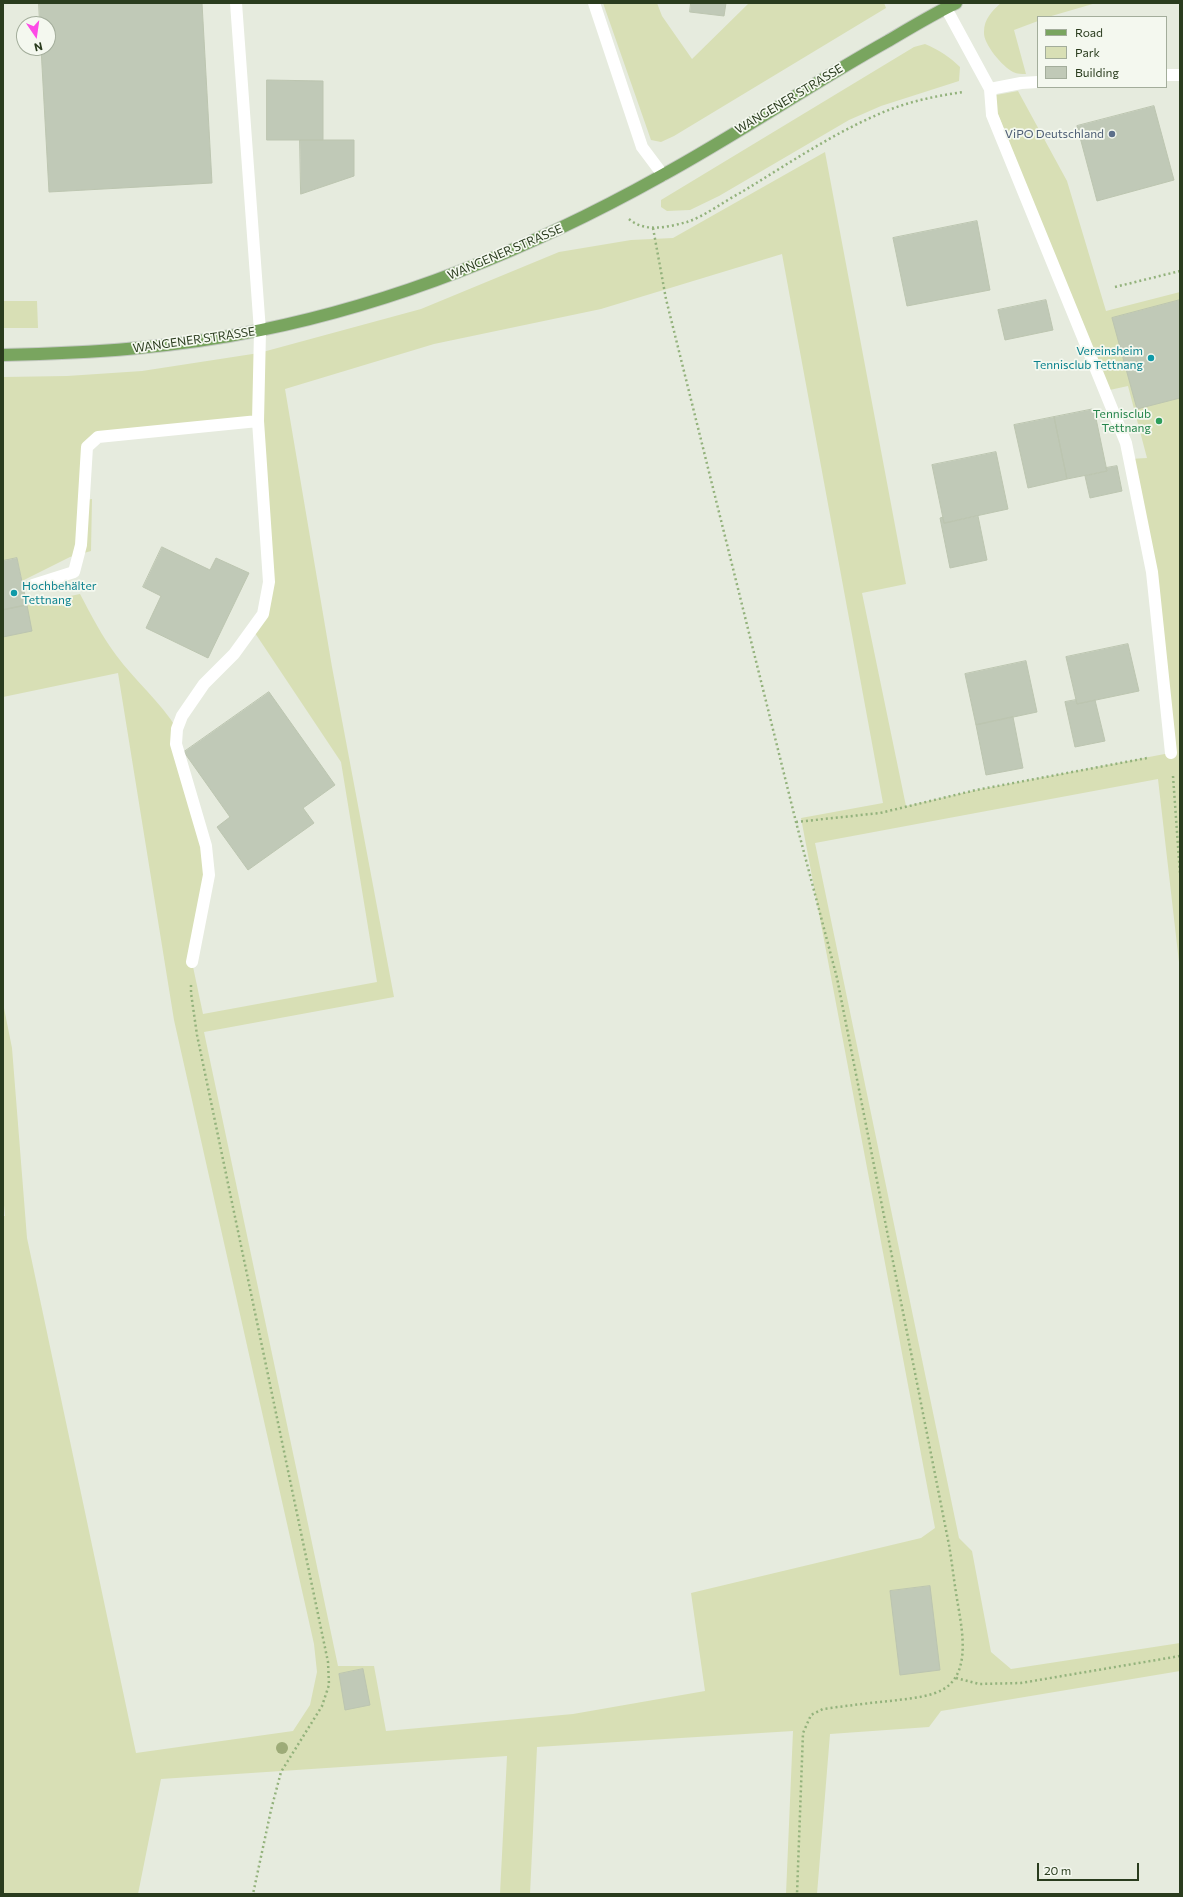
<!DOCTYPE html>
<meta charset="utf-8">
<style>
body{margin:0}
#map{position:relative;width:1183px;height:1897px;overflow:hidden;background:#e6ebde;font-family:Commissioner,sans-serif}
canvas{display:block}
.frame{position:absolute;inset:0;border:4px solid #2a3c1e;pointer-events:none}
.legend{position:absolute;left:1037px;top:16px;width:130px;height:72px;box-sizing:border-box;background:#f4f8ef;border:1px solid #a3ad9b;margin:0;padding:5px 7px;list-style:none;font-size:12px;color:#2a3c1e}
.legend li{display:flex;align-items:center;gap:8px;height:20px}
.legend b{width:20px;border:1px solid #a3ad9b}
.north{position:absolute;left:16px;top:16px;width:40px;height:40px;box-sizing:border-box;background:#f4f8ef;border:1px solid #a3ad9b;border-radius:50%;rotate:167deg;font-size:11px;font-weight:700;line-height:16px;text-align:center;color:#2a3c1e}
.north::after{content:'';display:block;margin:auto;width:14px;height:18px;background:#fd4be6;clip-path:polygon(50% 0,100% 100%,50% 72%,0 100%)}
.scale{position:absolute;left:1037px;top:1863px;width:102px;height:18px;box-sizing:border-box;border:2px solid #2a3c1e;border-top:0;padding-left:5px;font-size:12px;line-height:14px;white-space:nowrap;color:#2a3c1e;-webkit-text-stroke:3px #f4f8ef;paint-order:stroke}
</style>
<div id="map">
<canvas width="1183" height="1897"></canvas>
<div class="frame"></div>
<ul class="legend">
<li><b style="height:5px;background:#79a55f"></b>Road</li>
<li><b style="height:11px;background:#d8dfb5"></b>Park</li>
<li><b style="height:11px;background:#c0c9b7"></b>Building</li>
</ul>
<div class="north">N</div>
<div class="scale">20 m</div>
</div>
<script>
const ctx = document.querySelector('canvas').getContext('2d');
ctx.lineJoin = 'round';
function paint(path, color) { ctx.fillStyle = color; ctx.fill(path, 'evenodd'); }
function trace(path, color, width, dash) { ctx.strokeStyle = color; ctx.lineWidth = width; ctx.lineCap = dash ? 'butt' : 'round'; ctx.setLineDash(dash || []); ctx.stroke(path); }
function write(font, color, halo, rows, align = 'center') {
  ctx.font = font + ' Commissioner,sans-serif'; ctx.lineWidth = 3.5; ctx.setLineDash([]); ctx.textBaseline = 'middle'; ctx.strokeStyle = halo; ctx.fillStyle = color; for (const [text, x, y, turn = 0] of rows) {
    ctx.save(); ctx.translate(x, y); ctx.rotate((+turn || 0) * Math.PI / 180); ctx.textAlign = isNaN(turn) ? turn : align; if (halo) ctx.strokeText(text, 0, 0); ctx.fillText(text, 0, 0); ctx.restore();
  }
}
const green = new Path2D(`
 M603,3h54l5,13 30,43 57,-56h135l2,5 -212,128 -13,6 -10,-2z
 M1001,3h95l-48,14h-10v4l-24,9 12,44c-4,0 -9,0 -13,-2 -10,-5 -30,-28 -29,-40 0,-13 8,-21 17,-29z
 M925,44c14,6 25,13 35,23l-1,14 -78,25 -32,14 -130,76 -29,14 -23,1 -6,-4v-7l253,-153z
 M1018,91l49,90 39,130 74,-19v679l-22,-192 -343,64 144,695 13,13 19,101 20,17 169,-26v28l-239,40 -12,16 -99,7 -13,160h-31l7,-163 -256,16 -7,147h-30l7,-138 -346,23 -23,115h-135v-678h2l-2,-22v-191l9,45 15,190 109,515 157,-22 17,-26 7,-33 -3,-28 -140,-624 -56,-347 -115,24v-60l24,-32 53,-11c11,21 22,42 36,61 19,26 44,46 61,74l32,146 -17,87 11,52 174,-32 -36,-220 -88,-132 16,-48 -11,-160 -160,15 -11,10 -3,53 8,-1 -1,52 -21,6 -48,24 -5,-23 -14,3v-184l64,-1 75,-5 117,-18 162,-44 138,-57 72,-12 42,-2 152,-86 81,432 -44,9 44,213 70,-16 194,-37 -18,-181 -23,-113 18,-1 -19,-72 -23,5 -114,-295zM782,254l101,549 -82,15 134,710 -14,10 -230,55 14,98 -132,23 -187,17 -12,-65h-36l-134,-634 190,-35 -62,-330 -47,-278 149,-45 167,-35z
 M3,301h34l1,27h-35z`);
const building = new Path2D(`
 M39,3h163l10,180 -163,9 -8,-144h7v-24h-8z
 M691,3h35l-2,13 -34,-4z
 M267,80l56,1v59h-56z
 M1154,106l20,74 -77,21 -20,-75z
 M300,140h54v36l-53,18z
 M977,221l13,69 -83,16 -14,-68z
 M1046,300l7,30 -48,10 -7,-30z
 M1180,300v98l-43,11 -25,-91z
 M1094,409l13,62 -40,8 -13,-62z
 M1054,417l13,62 -39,9 -14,-63z
 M996,452l12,57 -64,14 -12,-58z
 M1117,466l5,25 -32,7 -5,-22 22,-5 -1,-3z
 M978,516l9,44 -37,8 -10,-50 3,-1 1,6z
 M162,547l48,23 6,-12 33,15 -41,85 -62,-30 15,-32 -18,-9z
 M17,558l10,47 -24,5v-49z
 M27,605l5,26 -29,6v-27z
 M1128,644l11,47 -62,13 -11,-47z
 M1026,661l11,51 -61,13 -11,-51z
 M269,692l66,93 -32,23 11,15 -66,47 -31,-43 13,-10 -46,-65z
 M1076,700l1,4 18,-4 10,41 -30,6 -10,-45z
 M1013,717l10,51 -37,7 -10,-50z
 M930,1586l10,84 -40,5 -10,-84z
 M363,1669l7,36 -25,5 -6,-36z`);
const path = new Path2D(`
 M629,219c16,14 39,8 58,3 18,-6 36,-20 53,-29 45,-27 90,-58 139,-79 27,-12 56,-18 85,-22
 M653,228l13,71 130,523 41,156 112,567c3,18 5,36 8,54 5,31 17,81 -22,94 -14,5 -30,6 -45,8 -22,2 -44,5 -67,8l-12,6 -8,18 -6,161
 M1115,287l65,-16
 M1173,776l7,98
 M796,822l84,-9 96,-23 171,-32
 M191,985v8l6,42 131,627 1,23 -7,21 -41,66 -10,38 -18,84
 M956,1678l23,6 42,-1 159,-27`);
const minor = new Path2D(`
 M594,3l48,144 21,28
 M946,8l44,81 31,-6 17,-1
 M1166,75h14
 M990,89l2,26 134,328 26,129 19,181
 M33,585l41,-13 7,-27 6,-98 11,-10 160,-16
 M192,962l17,-87 -3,-29 -30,-102 1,-15 5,-13 22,-32 30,-30 29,-40 6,-32 -11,-161 2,-90 -24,-328`);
const major = new Path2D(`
 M3,355c86,-2 173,-7 258,-25 142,-29 273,-83 400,-154 77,-42 150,-92 227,-135 22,-13 45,-27 68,-38`);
const trees = [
 [282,1748]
];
const markers = [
 [1112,134,4,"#5c6f8a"],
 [1151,358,4,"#0f9aa8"],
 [1159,421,4,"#2e9e5b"],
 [14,593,4,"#0f9aa8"]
];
const streetNames = [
 ["WANGENER STRASSE",789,99,-31],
 ["WANGENER STRASSE",505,252,-23],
 ["WANGENER STRASSE",194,340,-8]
];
const serviceNames = [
 ["ViPO Deutschland",1104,134]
];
const cultureNames = [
 ["Vereinsheim",1143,351],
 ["Tennisclub Tettnang",1143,365],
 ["Hochbehälter",22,586,"left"],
 ["Tettnang",22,600,"left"]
];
const leisureNames = [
 ["Tennisclub",1151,414],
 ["Tettnang",1151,428]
];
paint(green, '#d8dfb5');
paint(building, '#c0c9b7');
trace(building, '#bcc5b0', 1);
trace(major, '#c3c8c0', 14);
trace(path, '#93b27c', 2.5, [2, 3]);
trace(minor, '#fff', 12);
trace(major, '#79a55f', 12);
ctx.fillStyle = '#9dab78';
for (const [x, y] of trees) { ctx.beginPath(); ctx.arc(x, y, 6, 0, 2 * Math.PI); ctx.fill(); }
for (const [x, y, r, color] of markers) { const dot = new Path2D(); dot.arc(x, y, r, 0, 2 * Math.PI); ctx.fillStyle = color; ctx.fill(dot); trace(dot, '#f4f8ef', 1.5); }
write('12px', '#2a3c1e', '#f4f8ef', streetNames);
write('12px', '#4e5e75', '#f4f8ef', serviceNames, 'right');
write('12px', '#0d838f', '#f4f8ef', cultureNames, 'right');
write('12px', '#27864d', '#f4f8ef', leisureNames, 'right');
</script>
